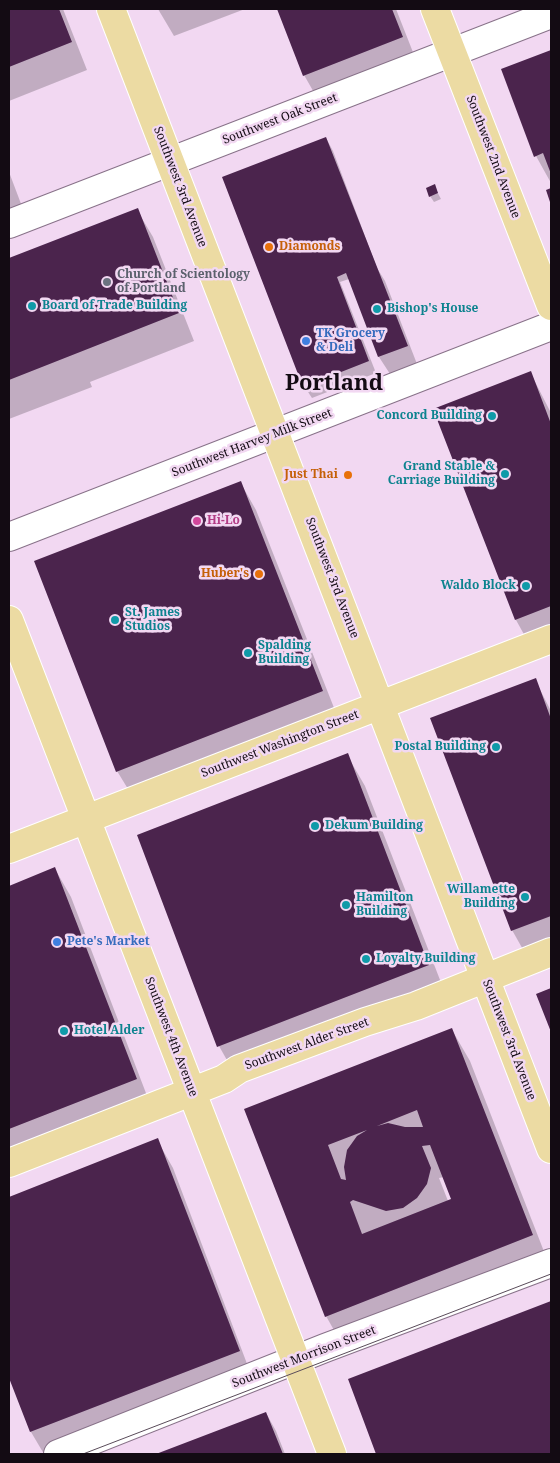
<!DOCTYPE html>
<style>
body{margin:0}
#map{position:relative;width:560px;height:1463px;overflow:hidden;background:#f2d8f2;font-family:"Noto Serif",serif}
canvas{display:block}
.frame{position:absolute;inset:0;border:10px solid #130b13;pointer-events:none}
</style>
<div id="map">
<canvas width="560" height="1463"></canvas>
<div class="frame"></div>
</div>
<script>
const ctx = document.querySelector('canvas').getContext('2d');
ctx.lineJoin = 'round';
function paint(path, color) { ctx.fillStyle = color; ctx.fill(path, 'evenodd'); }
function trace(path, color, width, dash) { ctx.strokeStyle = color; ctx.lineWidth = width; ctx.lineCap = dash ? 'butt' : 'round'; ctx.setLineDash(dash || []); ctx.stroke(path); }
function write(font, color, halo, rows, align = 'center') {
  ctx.font = font + ' "Noto Serif",serif'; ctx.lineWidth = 5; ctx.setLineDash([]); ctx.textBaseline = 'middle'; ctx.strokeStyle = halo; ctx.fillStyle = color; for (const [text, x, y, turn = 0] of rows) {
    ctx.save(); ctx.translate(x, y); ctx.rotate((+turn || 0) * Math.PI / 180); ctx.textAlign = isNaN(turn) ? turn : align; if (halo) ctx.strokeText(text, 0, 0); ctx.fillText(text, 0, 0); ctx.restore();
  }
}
const shadow = new Path2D(`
 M9,9h54l24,61 -78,31z
 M158,9h87l-71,27z
 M279,9h117l22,56 -98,38 -16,-28z
 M551,51v132l-15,-27 -34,-86z
 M326,138l7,13 44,117 8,13 32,83 -27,10 -11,-17 -30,-78 -9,3 36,91 -64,25 -8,-12z
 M9,172l17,45 -17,7z
 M434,186l7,13 -7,3 -4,-6z
 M137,210l16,27 41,104 -104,41 2,5 -83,32v-159z
 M530,372l21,41v215l-25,10 -10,-18 -82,-210z
 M240,482l16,28 84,213 -212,66 -11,-18z
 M535,680l16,31v243l-21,8 -18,-32z
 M347,755l18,31 82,212 -210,80 -18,-32z
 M55,869l16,28 78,204 -140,68v-282z
 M452,1030l18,31 80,206 -206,81 -18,-32 -80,-206zM444,1177l9,23 -5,1 -9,-23z
 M157,1140l16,28 76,201 -189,85h-16l-13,-22 -22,-57v-177z
 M551,1302v152h-173l-29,-74z
 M266,1413l10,18 9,23h-126z`);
const building = new Path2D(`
 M9,9h50l13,33 -63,25z
 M277,9h115l11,28 -100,39z
 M551,50v124l-8,-21 -9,4 -33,-88z
 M326,137l82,209 -30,11 -32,-84 -9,4 32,84 -66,26 -81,-210z
 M435,184l3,9 -9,4 -3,-9z
 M551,188v17l-5,-15z
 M138,208l41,105 -170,67v-122z
 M531,371l20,53v182l-36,14 -82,-211z
 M241,481l82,210 -207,81 -82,-211z
 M536,678l15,41v197l-40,15 -81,-213z
 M348,753l81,212 -212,82 -80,-212z
 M55,867l82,212 -128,50v-243z
 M551,988v44l-15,-38z
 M452,1028l81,207 -208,82 -81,-208zM417,1110l6,17h-18l-17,-4 -11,3zM367,1130l-10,6 -10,14 -3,17 2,13 -5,-1 -13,-34zM430,1145l21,54 -89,35 -12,-32 3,-2 33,11 17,-3 14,-10 10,-14 4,-16 -9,-22z
 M158,1138l82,213 -210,81 -21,-54v-181z
 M551,1301v153h-175l-28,-75z
 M266,1412l17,42h-127z`);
const minor = new Path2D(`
 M9,224l542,-210
 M9,537l542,-211
 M58,1454l267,-106 226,-85`);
const major = new Path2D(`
 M111,9l440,1140
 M435,9l116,297
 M9,620l323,834
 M9,849l542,-210
 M9,1163l215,-84 15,-10 126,-47 51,-16 135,-54`);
const tram = new Path2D(`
 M83,1454l468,-180`);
const markers = [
 [269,247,5,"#e8710a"],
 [107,282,5,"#6b7280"],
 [32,306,5,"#0f9aa8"],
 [377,309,5,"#0f9aa8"],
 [306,341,5,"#3f7fe0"],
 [492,416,5,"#0f9aa8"],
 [505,474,5,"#0f9aa8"],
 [348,475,5,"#e8710a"],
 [197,521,5,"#d1479c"],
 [259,574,5,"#e8710a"],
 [526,586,5,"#0f9aa8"],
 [115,620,5,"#0f9aa8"],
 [248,653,5,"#0f9aa8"],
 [496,747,5,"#0f9aa8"],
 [315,826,5,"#0f9aa8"],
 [525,897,5,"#0f9aa8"],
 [346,905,5,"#0f9aa8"],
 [57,942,5,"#3f7fe0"],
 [366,959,5,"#0f9aa8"],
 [64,1031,5,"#0f9aa8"]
];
const streetNames = [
 ["Southwest Oak Street",280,119,-21],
 ["Southwest 2nd Avenue",493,157,69],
 ["Southwest 3rd Avenue",180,187,69],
 ["Southwest Harvey Milk Street",252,443,-21],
 ["Southwest 3rd Avenue",332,578,69],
 ["Southwest Washington Street",280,744,-21],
 ["Southwest 4th Avenue",171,1037,69],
 ["Southwest 3rd Avenue",509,1040,69],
 ["Southwest Alder Street",307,1044,-20],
 ["Southwest Morrison Street",304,1357,-21]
];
const foodNames = [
 ["Diamonds",279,247,"left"],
 ["Just Thai",338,475],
 ["Huber's",249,574]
];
const worshipNames = [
 ["Church of Scientology",117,275],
 ["of Portland",117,289]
];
const cultureNames = [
 ["Board of Trade Building",42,306],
 ["Bishop's House",387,309],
 ["Concord Building",482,416,"right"],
 ["Grand Stable &",495,467,"right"],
 ["Carriage Building",495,481,"right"],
 ["Waldo Block",516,586,"right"],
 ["St. James",125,613],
 ["Studios",125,627],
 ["Spalding",258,646],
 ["Building",258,660],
 ["Postal Building",486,747,"right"],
 ["Dekum Building",325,826],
 ["Willamette",515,890,"right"],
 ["Building",515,904,"right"],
 ["Hamilton",356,898],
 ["Building",356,912],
 ["Loyalty Building",376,959],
 ["Hotel Alder",74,1031]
];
const shopNames = [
 ["TK Grocery",316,334],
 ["& Deli",316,348],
 ["Pete's Market",67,942]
];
const hotelNames = [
 ["Hi-Lo",207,521]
];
const townNames = [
 ["Portland",334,384]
];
paint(shadow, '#0003');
paint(building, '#4b244d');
trace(minor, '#887289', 30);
trace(major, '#fff', 30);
trace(minor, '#fff', 28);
trace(major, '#ecdba3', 28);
trace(tram, '#5a4c5a', 1);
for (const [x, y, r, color] of markers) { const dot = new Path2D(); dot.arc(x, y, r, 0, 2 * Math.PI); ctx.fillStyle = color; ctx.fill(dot); trace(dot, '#f2d8f2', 2); }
write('12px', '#130b13', '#f2d8f2', streetNames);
write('bold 12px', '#c56008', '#f2d8f2', foodNames, 'right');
write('bold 12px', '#5b616d', '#f2d8f2', worshipNames, 'left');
write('bold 12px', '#0d838f', '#f2d8f2', cultureNames, 'left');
write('bold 12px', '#366cbe', '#f2d8f2', shopNames, 'left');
write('bold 12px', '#b23c85', '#f2d8f2', hotelNames, 'left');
write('bold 22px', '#130b13', '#f2d8f2', townNames);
</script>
